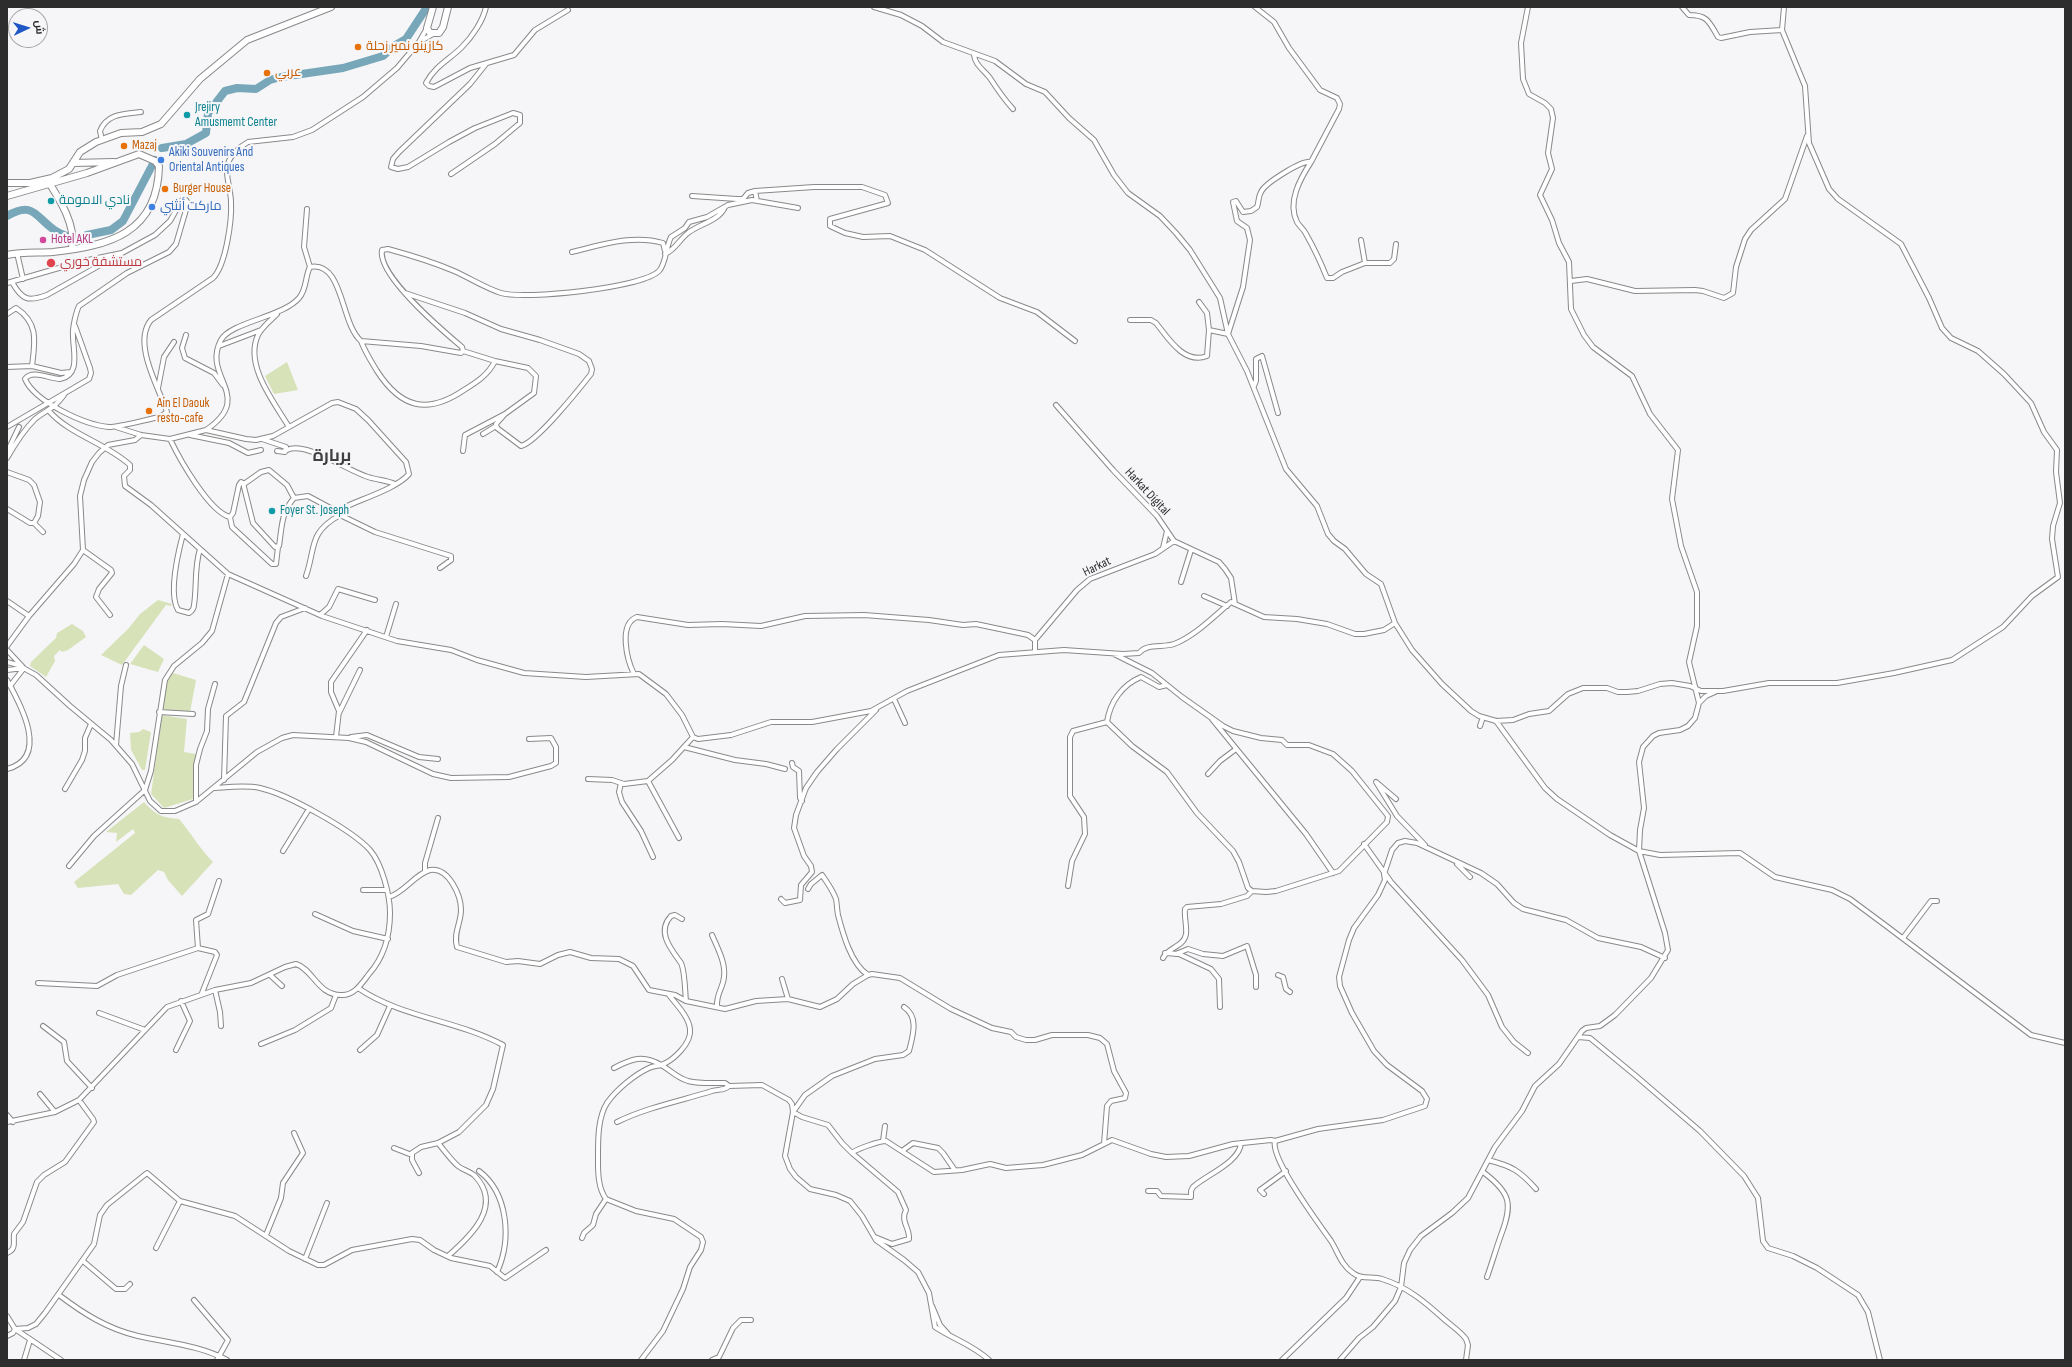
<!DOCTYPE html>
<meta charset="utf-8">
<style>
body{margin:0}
#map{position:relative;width:2072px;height:1367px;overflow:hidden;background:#f6f6f8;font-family:"Sofia Sans Condensed",Cairo,sans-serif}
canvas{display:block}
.frame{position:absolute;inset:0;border:8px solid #2d2d2e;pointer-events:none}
.north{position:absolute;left:8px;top:8px;width:40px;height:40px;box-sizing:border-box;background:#f6f6f8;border:1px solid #a6a6a7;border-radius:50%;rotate:86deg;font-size:11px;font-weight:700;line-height:16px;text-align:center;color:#2d2d2e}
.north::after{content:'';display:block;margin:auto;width:14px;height:18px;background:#1f57c4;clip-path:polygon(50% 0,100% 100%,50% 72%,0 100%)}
</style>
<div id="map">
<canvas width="2072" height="1367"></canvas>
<div class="frame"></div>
<div class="north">ش</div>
</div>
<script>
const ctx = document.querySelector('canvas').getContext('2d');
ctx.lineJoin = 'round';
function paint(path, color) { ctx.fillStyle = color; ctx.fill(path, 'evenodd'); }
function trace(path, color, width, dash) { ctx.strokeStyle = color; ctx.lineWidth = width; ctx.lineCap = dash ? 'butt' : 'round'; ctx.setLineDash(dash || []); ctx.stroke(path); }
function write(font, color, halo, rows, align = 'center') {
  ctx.font = font + ' "Sofia Sans Condensed",Cairo,sans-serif'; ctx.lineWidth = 4; ctx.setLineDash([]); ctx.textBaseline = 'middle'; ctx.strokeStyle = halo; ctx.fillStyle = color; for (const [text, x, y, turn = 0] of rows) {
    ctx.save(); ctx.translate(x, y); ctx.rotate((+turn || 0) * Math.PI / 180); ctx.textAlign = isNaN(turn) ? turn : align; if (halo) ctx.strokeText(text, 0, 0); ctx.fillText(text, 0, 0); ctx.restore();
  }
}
const green = new Path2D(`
 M287,362l11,28 -24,4 -9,-18z
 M158,600l14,4 -1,2 -5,-1 -44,60 -21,-10 27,-26 12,-15z
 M72,624l11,7 3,6 -18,13 -6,2 -2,-2 -6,6 1,5 -9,16 -16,-11 1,-4 25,-24 1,-5z
 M144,645l20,14 -6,13 -28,-8z
 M173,673l23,7 -6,32 -28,-2 6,-31z
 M162,715l25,4 -3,33 12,2 -3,45 -29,9 -13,-14z
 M143,729l8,3 -6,38h-3l-11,-20 -1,-17 9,-1z
 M144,802c13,14 17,15 35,17 12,14 21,30 34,43l-31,34 -14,-16 -4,-8 -6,-2 -27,25 -7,-1 -6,-10 -40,4 -4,-6 61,-49 -2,-4 -17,13 1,-9 -11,-1z`);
const river = new Path2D(`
 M162,148l24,-4 20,-11 2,-20 17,-22 12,-3 19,1 14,-9 11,-3 62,-9 40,-12 11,-10 12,-7 21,-32
 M7,216c26,-15 28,0 46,13 5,4 12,6 17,9
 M87,235l24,-5 12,-9 32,-61`);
const street = new Path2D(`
 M486,7c-3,14 -14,30 -24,40 -13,13 -26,18 -36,36l3,3 5,1 36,-19 44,-13 21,-25 33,-20
 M874,7l27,8 21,11 21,16 52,19 31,23 19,8 24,26 25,22 20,35 14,18 32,23 16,17 14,17 30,48 8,36 19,37 39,98 31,37 11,28 6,7 11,8 21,25 15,10 14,39 17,27 30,34 29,27 8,5 17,5 17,-1 16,-6 20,-3 19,-17 15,-6h24l11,4h9l11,-1 22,-7 12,-1 18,3 11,5h22l46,-8h68l57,-10 58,-13 51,-33 29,-31 26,-19 -6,-38 1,-13 7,-23 -4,-31 1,-22 -13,-18 -13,-29 -27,-29 -26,-23 -27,-13 -9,-10 -13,-30 -28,-54 -63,-45 -9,-10 -20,-46 -4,-57 -23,-56 2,-23
 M1682,7l7,8c19,0 20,7 29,22l3,1 29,-6 32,-2
 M427,28l-8,14 14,-8
 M974,55c1,10 10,15 16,23 7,11 14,21 23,31
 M102,140l-2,-9c7,-18 25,-17 41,-19
 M1311,162c-11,17 -24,40 -14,60 2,4 7,7 9,12 8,14 15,29 21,44h6l9,-6 23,-9 -4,-23
 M451,174l44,-30 25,-21v-8l-7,-2 -38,15 -26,14 -41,25 -10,2 -7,-2 2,-8 6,-7 71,-68 16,-20
 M692,196l45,3h6l5,-6 7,-2
 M757,201l-2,-10 59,-4h48l23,8 3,8 -58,16v7l15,7 18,4 27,-1 35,14 75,48 37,14 38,29
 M307,209l-3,38 6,20
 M572,252c29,-7 61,-18 91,-9l2,8
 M17,253l6,26
 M665,254c10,-4 14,-14 23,-21 11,-9 31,-12 37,-26
 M1365,263h25l4,-4 2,-15
 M1571,281l16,-2 48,12 60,-1 8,1 21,7 9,-5 3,-26 9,-28 6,-9 34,-31 22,-63
 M12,282c10,18 16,20 35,13l71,-40
 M7,283l76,-22 39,-8 33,-18 15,-14 12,-21h4l2,3 -12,41 -7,8 -42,21 -48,33c-3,6 -7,23 -6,30 0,15 8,39 -13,43 -10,0 -28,-10 -35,0 10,23 60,46 84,48 11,0 39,-8 51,-10l7,-5c-8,-24 -35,-69 -16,-92l62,-42c13,-13 19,-58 18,-76 0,-11 -5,-24 -4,-34 1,-11 12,-21 21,-26l45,-5 19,-7 51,-33 34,-29 22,-26
 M1199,302l8,11 2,17
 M7,314l9,-6c23,15 19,34 16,58
 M277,314c-6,6 -15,13 -19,21 -14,30 16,67 31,92
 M1130,320h21l5,3c12,15 28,42 51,33l2,-26 19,4 15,-47 7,-47 -3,-12 -10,-7 -4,-19 3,-1 7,11 8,-1 6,-4c2,-5 1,-10 4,-15 4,-9 41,-32 50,-30l28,-53 1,-5 -3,-6 -17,-8 -31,-42 -15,-26 -19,-15
 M186,335l-4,13 3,10 29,15 9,12
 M361,341c4,11 10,20 16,30 24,37 50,44 87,19 13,-8 24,-15 31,-29l33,7 8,8 -2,17 -29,21 -9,10 1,4 24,18c15,-3 59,-58 70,-72l1,-5 -3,-8 -10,-7 -39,-14 -39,-11 -36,-16 -60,-20
 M219,346l42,-16
 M463,351l32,10
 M7,367l25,-1 29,7 10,-1
 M1254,386l2,-5v-22l6,-3 16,57
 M158,388l6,-31 10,-15
 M49,411c21,24 57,32 81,54v5l-6,6 1,10 26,19 77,69 94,42 75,25 54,9 26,10 47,13 62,4 53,-3 27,20 16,21 11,22 5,2 33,-4 40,-13h41l59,-11 36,-20 92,-36 65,-5 59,4 16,-1c8,-10 24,-5 35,-9 21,-8 40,-28 57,-42l4,2 -4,-26 -6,-9 -6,-7 -45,-21 -17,-25 -44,-46 -57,-65
 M7,427l82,-48 2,-6 -1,-5 -15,-42
 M116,427l25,8 29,4 36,-9 40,9 10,1 17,-4 59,-33 6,-1 18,7 12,11 38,42 3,12c-15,18 -67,30 -73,39l39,19 76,24v4l-11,8
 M206,430c50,-34 -5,-53 15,-90 10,-18 62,-23 78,-42 8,-9 6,-22 11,-31 34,-6 30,56 51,74l60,5 40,7 2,-2 -1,-4c-19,-16 -85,-72 -80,-97l6,-1c22,6 45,13 66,22 16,7 31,17 47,22 24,7 141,-5 158,-22 7,-7 7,-25 12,-34l14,-9 4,-6 18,-5 21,-12 24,-5 46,8
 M483,434l13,-8
 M190,435l39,8 19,10 13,-3
 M170,439c9,19 39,73 60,78l3,-4 6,-28 2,-3 2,1 10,40 22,24 4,-1c3,-19 2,-33 15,-48l14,-2 28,15
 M262,439l24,8 -1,5 -8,-1
 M287,450c19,-9 61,21 81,27 9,3 18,3 27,7
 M463,451l2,-16 40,-21
 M7,452l12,-25
 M7,458c8,-14 17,-28 28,-39 12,-10 18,-9 29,-24
 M7,472l22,8 5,5 6,17 -2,14 -4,7h-4l-23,-14
 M244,484l17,-12 8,-2 18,15 7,13
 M230,517l2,10 40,37h4l2,-17
 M34,523l9,9
 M183,534c-5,19 -15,59 -5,76l11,3c3,-2 5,-4 5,-8 3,-19 0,-37 6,-56
 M1163,548l4,-17
 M83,550l28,20 1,3 -13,16 -3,8 14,18
 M306,576c10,-29 2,-43 34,-61
 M1181,582l10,-32
 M1204,596l23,10
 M7,601l22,15
 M1235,604l29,13 33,2 30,5 28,10h9l20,-4 11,-7
 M320,615l9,-8 9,-18 37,11
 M386,637l10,-33
 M7,646l22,-30 45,-52 9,-14 -3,-54 4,-16 8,-18 7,-9 9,-8 27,-5 6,-5
 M7,650l15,16
 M1035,652v-12l42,-50 13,-11 65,-25 19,-13
 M1114,654l38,19 30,24 41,29 10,5 28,7 21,2 5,5h22l24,9 19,17 36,45 -1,6 -48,49 -63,20 -10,1 -14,-1 -5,5 -26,8 -34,3 -2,2c-1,8 2,17 1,25 -2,13 -18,13 -23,24
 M7,662l11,3 18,10 34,31 41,34 21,24 18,37 11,10h14l21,-9 61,-50 25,-14 11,-3 56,3 17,4 67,32 18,4 58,-1 42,-11 5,-3v-16l-5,-9 -22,1
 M7,670l17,-2
 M634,674c-7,-14 -16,-50 3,-57l51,8 34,-1 39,2 44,-10 59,-1 65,5 34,5 13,-1 52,11 7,5
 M7,680c14,25 43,78 0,89
 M1167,685l-8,2 -18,-10c-19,8 -31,25 -34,45l25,24 35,26 30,41 36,38 6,11 9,26 4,3
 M10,686l14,-18
 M894,699l11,24
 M1699,703l7,-7 9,-4
 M159,712l34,2
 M339,713l21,-43
 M1212,719l94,115 27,39
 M1496,721l49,67 12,11 53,36 29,16 21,4 80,-2 35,24 57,13 18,9 35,26 146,110 34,8
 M1480,726l3,-9
 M336,737l3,-26 -8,-19v-10l36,-52
 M351,737l16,-2 52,22 19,2
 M116,745l5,-59 5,-21
 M684,747l51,13 31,4 19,5
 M792,763l1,4 6,4 1,27 2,3
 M1208,774l12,-13 16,-12
 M588,779l24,1 12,4 24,-3 24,-21 21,-23
 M224,780l2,-64 18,-14 32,-79 5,-6 24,-9
 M648,781l31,57
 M621,783l-2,9 3,10 19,29 12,26
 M65,789l17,-29 3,-9v-13l6,-14
 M1396,799l-20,-17 21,34 28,29
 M196,802v-37l4,-16 7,-18 1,-22 7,-25
 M1364,844l27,38 71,78 26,35 14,32 12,15 14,11
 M283,851l26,-42
 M1457,864l13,13
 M69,866l25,-30 51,-46 6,-19 14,-91 9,-14 28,-23 10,-12 16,-57
 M425,872v-9l13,-45
 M1068,886l4,-25 13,-27 -1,-17 -14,-21v-59l3,-6 34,-9
 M808,889l3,-5 11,-9c5,7 11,16 14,24 1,5 1,11 2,16 5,19 13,49 30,60
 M363,890h24
 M389,897c16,-5 26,-23 41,-27 19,-3 31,26 31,40 0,13 -8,24 -4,37l49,15 12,-1 22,3 18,-9 12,-3 21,6 28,1 14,7 16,24 26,5 11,6 39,8 31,-8 32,-2 32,8 17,-8 16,-15 15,-9 4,-1 28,4 51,31 41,19 19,4 5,5 10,3h9l17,-5h36l12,3 7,6 7,27 12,22 -1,5 -14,3 -4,5 -3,38
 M781,899l4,4 15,-3 1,-15 11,-13 -1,-6 -7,-10 -10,-28 2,-13 10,-27 11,-16 20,-23 39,-39
 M315,914l38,17 35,8
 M682,919l-7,-4 -4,1c-15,16 0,33 10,47 4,8 4,29 5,38
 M712,935c5,12 14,28 12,42 -1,12 -8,16 -7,30
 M1903,938l28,-37h6
 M198,948l-2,-28 12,-6 11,-33
 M1165,953l14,1 32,15 8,10 1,28
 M1176,954l12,-5 15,5 20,2 24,-10 9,29v12
 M270,975l12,11
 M1278,975l5,2 3,12 4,3
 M782,979l6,20
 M38,983l59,3 20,-11 81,-27 17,4 2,3 -15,38
 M358,988c44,30 99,32 145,57l-10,44 -7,16 -27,27 -21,11c6,7 13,17 20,23 5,4 11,5 16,9 30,30 -3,61 -26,81
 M215,990l5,22 1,14
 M904,1007c15,10 9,28 5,44l-6,4 -28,4 -43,17 -27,19 -12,17 9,5 26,8 14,18 10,10c4,-4 28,-12 34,-12l48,31 28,-2 28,-6 16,4 37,-3 39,-10 30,-15 39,14 15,3 23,-1 44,-12 38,-4 4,1 43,-12 65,-9 42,-14 2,-7 -5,-8 -35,-26 -13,-14 -22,-38 -12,-27 -1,-9 10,-37 5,-12 24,-33 7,-15 -1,-6 8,-24 6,-7 7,-2 12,2 64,30 16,11 17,19 9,6 43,11 32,18 43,9 24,11
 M99,1013l46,17
 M43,1026l21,16 3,19 25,27
 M1578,1037l12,1 46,38 64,55 44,45 14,22 5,43 5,7 25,8 24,12 41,27 10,17 12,48
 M261,1044l34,-14 36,-22 5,-13
 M176,1050l14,-29 -9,-20
 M360,1050l17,-15 13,-29
 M614,1068c17,-9 29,-14 47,-3 10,5 14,12 27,16 12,3 25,2 37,2l4,3 33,-1 27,15 3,4 1,8 -8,44 5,13 6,8 14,12 26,6 14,6 12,15 14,24 28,20 14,12 11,21 6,34c18,12 38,18 54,33
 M40,1094l15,18
 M7,1115l6,7
 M7,1122l48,-10 24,-12 88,-93 48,-17 36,-7 34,-16 11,-3c17,5 22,32 46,31 13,0 20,-12 27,-21 16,-18 21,-38 21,-61 0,-18 -8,-49 -20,-63 -18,-20 -83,-56 -110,-62 -15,-3 -30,-1 -45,0
 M617,1122c31,-15 63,-21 95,-31 6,-2 12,0 17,-5
 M883,1141l2,-15
 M1275,1141c-5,18 44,83 56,100 7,11 10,24 22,32 8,7 19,3 29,6 26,8 44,24 63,41 7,6 16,12 21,19l2,6 -2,15
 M394,1148l18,7
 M902,1151l11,-8 25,5 5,5 11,16
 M852,1153l46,39 8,18c-6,11 4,18 3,29l-17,5 -17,-7
 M1488,1160c24,6 32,11 48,29
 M479,1171c29,22 33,68 18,101
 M1483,1172c28,21 30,32 18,63 -5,14 -9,28 -14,42
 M419,1173l-7,-13v-7l9,-6 17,-4
 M1148,1191h9l4,5 30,1v-6l2,-4c13,-12 47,-25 48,-44
 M1264,1194l-4,-4 26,-19
 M266,1235l15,-37 2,-15 20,-30 -9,-20
 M582,1238l2,-5 9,-8 3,-11 10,-15
 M156,1248l24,-47
 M7,1253c10,-4 6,-11 7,-19l9,-12 14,-40 7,-7 21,-13 29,-40 -1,-3 -14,-19
 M305,1259l22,-56
 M83,1261l33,28h9l5,-5
 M59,1295c25,19 49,34 79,41 30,7 61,9 89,24
 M194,1300l34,40 -11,20
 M932,1306l8,19 9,10
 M7,1316l8,13 46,31
 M15,1329l13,-1 8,-4 9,-11 49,-69 6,-29 7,-10 40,-32 33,28 55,15 54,35 29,14h6l28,-15 60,-11 8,1 14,10 17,8 39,8 15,12 41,-28
 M7,1336l6,-3 2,-4
 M24,1360l6,-20
 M641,1360l22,-29 20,-42 7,-22 11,-17 2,-8 -2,-5 -27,-18 -38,-8 -30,-12c-9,-12 -8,-31 -8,-45 0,-15 0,-37 9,-51 9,-13 27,-28 42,-35 4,-2 8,-2 12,-3 12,-4 31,-22 29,-36 -1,-12 -14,-25 -21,-34
 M712,1360l7,-3 14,-29 8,-8h10
 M1282,1360l64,-62 14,-21
 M1340,1360l19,-22 14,-11 22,-26 6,-14 3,-24 6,-13 11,-14 31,-23 16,-15 27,-51 27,-36 13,-25 24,-22 23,-33 4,-3 14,-2 15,-11 36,-37 17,-28 -3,-17 -26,-82 1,-21 4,-22 -5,-46 4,-15 10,-11 6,-3 21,-3 8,-4 7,-8 4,-15 -10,-41 8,-36v-34l-16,-46 -9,-47 6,-49 -28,-36 -18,-38 -39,-29 -9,-12 -13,-26 -2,-47 -10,-19 -7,-23 -12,-25 12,-26 -4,-16 5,-35 -2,-9 -6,-6 -16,-9 -6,-15 -2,-36 7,-36`);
const secondary = new Path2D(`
 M433,7l-6,21 3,5h9l4,-6 5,-20
 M73,163l41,-1
 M48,181c12,19 28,44 24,67
 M7,183h23l22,-5 17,-9 11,-17 16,-10 25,-9 21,-1 19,-8 39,-45 47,-39 84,-33
 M7,196l80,-23 52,-19 16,7 4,5c-1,67 -50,80 -106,86 -15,1 -31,0 -46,3`);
const markers = [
 [358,47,4,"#e8710a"],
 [267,73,4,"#e8710a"],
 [187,115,4,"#0f9aa8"],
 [124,146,4,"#e8710a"],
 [161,160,4,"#3f7fe0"],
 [165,189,4,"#e8710a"],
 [51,201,4,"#0f9aa8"],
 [152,207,4,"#3f7fe0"],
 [43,240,4,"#d1479c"],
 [51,263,5,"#e0444e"],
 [149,411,4,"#e8710a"],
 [272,511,4,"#0f9aa8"]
];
const foodNames = [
 ["كازينو نمير زحلة",366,47],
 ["عربي",275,73],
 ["Mazaj",132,146],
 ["Burger House",173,189],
 ["Ain El Daouk",157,404],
 ["resto-cafe",157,419]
];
const cultureNames = [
 ["Jrejiry",195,108],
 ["Amusmemt Center",195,123],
 ["نادي الامومة",59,201],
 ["Foyer St. Joseph",280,511]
];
const shopNames = [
 ["Akiki Souvenirs And",169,153],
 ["Oriental Antiques",169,168],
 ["ماركت أنثني",160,207]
];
const hotelNames = [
 ["Hotel AKL",51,240]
];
const healthNames = [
 ["مستشفة خوري",60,263]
];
const streetNames = [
 ["Harkat Digital",1147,492,47],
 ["Harkat",1097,567,-26]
];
const districtNames = [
 ["بربارة",332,457]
];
paint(green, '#d7e2b9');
trace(river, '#78a7ba', 8);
trace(street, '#89898b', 6);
trace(secondary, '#89898b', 8);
trace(street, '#fff', 4);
trace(secondary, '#fff', 6);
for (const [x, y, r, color] of markers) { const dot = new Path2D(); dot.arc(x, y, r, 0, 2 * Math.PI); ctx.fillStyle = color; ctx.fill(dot); trace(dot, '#f6f6f8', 1.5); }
write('13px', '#c56008', '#f6f6f8', foodNames, 'left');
write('13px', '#0d838f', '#f6f6f8', cultureNames, 'left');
write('13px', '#366cbe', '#f6f6f8', shopNames, 'left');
write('13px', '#b23c85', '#f6f6f8', hotelNames, 'left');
write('13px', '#be3a42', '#f6f6f8', healthNames, 'left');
write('13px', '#2d2d2e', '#f6f6f8', streetNames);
write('bold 17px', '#404042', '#f6f6f8', districtNames);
</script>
